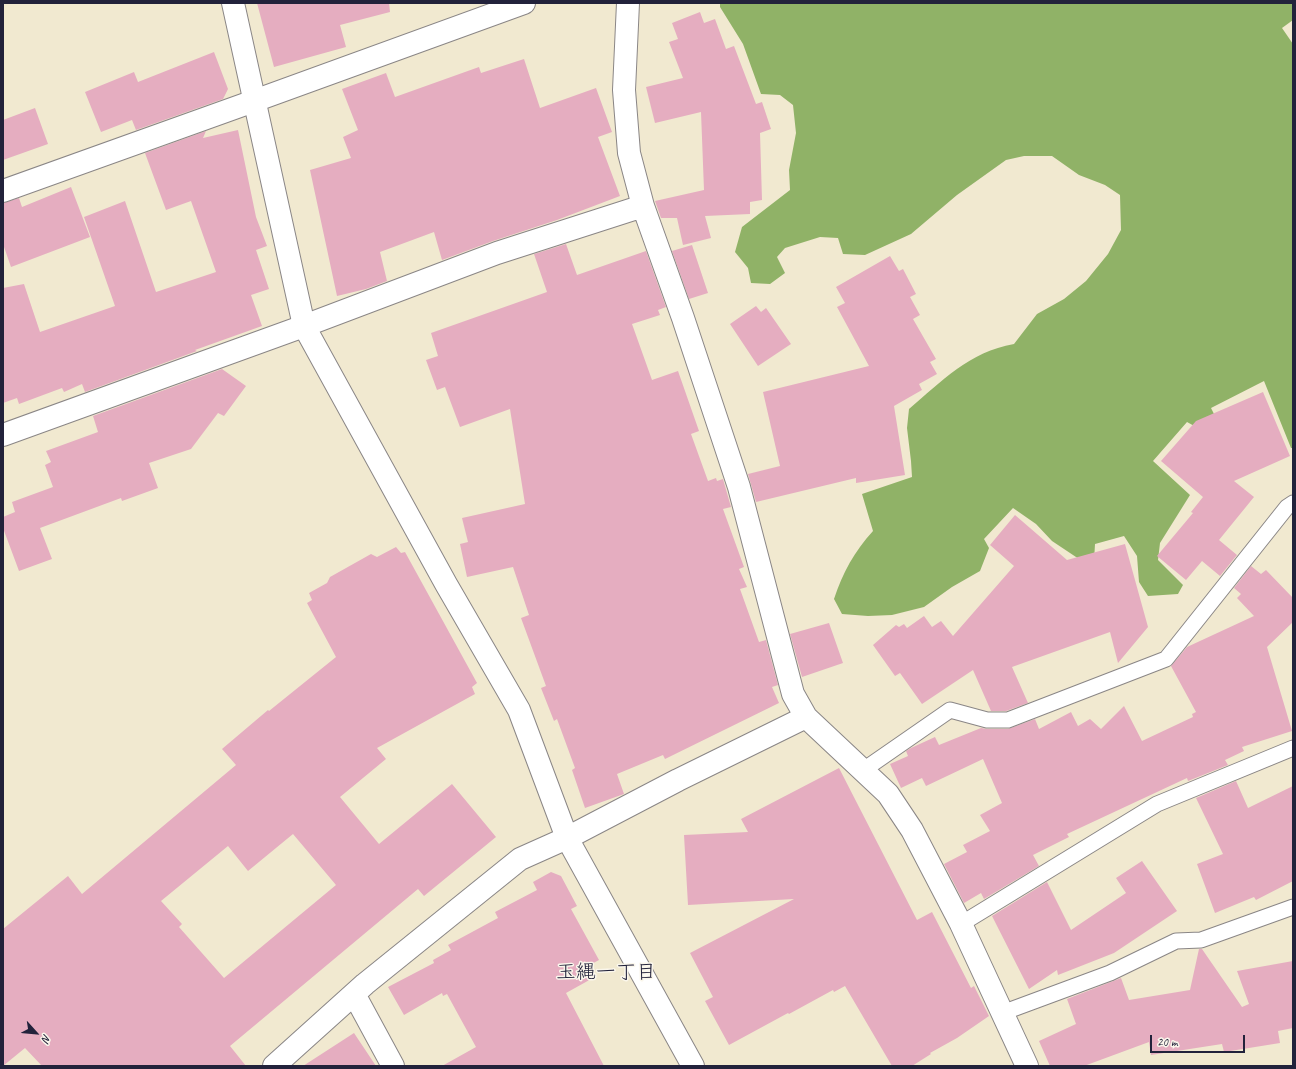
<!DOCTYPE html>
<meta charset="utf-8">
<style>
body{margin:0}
#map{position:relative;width:1296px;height:1069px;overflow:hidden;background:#f1e9d0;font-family:Caveat,sans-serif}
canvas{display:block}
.frame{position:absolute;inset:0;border:4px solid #22223b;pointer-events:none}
.north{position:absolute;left:16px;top:1013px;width:40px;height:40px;-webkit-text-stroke:3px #fbf7ec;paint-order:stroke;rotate:117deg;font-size:11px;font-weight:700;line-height:16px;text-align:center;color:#22223b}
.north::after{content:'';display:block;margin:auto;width:14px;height:18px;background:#22223b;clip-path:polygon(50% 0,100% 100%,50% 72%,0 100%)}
.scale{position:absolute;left:1150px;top:1035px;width:95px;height:18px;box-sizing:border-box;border:2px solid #22223b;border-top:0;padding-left:5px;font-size:12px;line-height:14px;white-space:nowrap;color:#22223b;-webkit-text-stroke:3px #fbf7ec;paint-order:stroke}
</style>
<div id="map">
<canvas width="1296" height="1069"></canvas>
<div class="frame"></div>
<div class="north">N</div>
<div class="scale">20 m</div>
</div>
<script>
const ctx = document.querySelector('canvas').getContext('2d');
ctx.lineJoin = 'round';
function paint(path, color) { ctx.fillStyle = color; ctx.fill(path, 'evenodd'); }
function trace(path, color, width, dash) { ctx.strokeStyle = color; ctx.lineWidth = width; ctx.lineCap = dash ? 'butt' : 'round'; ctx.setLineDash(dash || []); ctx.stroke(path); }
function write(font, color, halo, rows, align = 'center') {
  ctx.font = font + ' Caveat,"Klee One",sans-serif'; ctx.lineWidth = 3; ctx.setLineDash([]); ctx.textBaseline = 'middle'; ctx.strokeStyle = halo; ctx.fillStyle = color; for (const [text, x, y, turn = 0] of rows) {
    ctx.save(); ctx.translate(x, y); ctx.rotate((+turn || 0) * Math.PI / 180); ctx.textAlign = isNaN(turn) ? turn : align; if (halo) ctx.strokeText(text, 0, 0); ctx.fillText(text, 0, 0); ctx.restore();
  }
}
const forest = new Path2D(`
 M720,3h573v17l-11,8 11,16v404h-2l-27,-67 -53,27 8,16 -12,9 -20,-11 -34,39 37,34 -30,48 -2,17 25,25 -5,9 -30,2 -9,-14 -2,-26 -13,-20 -29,8 -1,17 -9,2 -33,-22 -16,-17 -23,-16 -29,31 5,9 -9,23 -28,16 -28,20 -32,8 -24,1 -26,-2 -8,-15c9,-27 20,-47 39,-68l-11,-37 50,-17 -1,-16 -4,-33 2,-19c33,-28 60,-57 105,-65l23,-30 27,-15 22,-18 22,-27 13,-24 -1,-35 -15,-10 -26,-10 -27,-19h-28l-18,4 -49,35 -46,39 -46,21 -22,-1 -5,-16 -18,-1 -35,11 -8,9 8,16 -15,11 -19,-1 -3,-15 -13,-16 7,-25 48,-37 -1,-20 7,-37 -3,-28 -13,-10 -19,-1 -18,-50 -23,-37z`);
const building = new Path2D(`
 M257,3h132l1,9 -50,13 6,22 -72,20z
 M700,12l4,11 11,-4 11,30 8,-3 22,58 6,-2 9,27 -11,4 2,67 -12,2v12l-45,2 6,22 -28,7 -6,-27h-16l-6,-17 49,-11 -3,-78 -46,11 -9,-36 37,-9 -14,-36 9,-3 -6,-16z
 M214,52l14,37 -5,10 -87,31 -4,-10 -31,12 -16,-40 49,-20 4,10z
 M524,59l16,49 56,-20 16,44 -14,5 22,59 -63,24 -64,21 -51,19 -8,-28 -54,20 7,29 -21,8 -29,7 -27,-126 41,-12 -8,-21 15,-7 -16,-41 44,-16 9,24 84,-30 2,6z
 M35,108l13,36 -45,16v-40z
 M238,130l18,87 11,29 -11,4 13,39 -18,6 11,31 -67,24 2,1 -112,41 -3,-8 -18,8 -2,-4 -43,16 -2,-6 -14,5v-115l21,-4 16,48 75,-26 -31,-89 41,-16 31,91 60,-20 -25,-71 -25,9 -21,-57 61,-22 -3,7z
 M71,187l19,50 -79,30 -8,-23v-41l16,-5 3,9z
 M566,244l11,31 69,-24 20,56 -8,3 2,5 -28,9 20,56 26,-9 21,60 -8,3 17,47 8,-3 1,3 6,-2 8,28 -8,2 21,58 -5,2 8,18 -7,2 19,53 7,-2 12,45 -6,2 7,16 -114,56 -2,-4 -46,19 7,20 -39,14 -13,-38 3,-2 -18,-49 -3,2 -13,-33 5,-2 -25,-68 8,-3 -16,-48 -46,10 -7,-33 8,-2 -6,-24 63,-14 -15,-95 -50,18 -15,-40 -8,3 -11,-30 12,-4 -7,-23 116,-41 -13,-38z
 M692,245l16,48 -19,6 -17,-48z
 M890,256l9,15 4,-2 13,25 -6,3 10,18 -7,4 23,40 -6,3 7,12 -18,10 3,6 -28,16 11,69 -49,8v-5l-100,24 -8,-28 32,-8 -17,-74 106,-26 -32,-59 8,-4 -9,-16z
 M756,306l5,6 5,-4 25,36 -33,22 -28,-42z
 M222,369l24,17 -22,30 -6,-3 -27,36 -42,14 9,25 -36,13 -1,-3 -81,30 12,31 -33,12 -16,-43v-11l12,-5 -3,-10 41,-15 -8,-22 6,-3 -5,-11 52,-19 -5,-16z
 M1263,392l27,64 -56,25 20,16 -35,43 18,15 -17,21 -18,-15 -16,19 -29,-24 36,-43 -2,-1 12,-15 -42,-36 35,-40z
 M1015,515l52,45 58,-16 23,83 -30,36 -8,-31 -98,35 16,36 -22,8h-15l-18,-41 -51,34 -22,-31 -5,3 -22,-31 23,-20 3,2 5,-3 3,4 17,-12 8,11 9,-6 12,15 61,-70 -24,-21z
 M396,547l5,6 4,-1 72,131 -5,4 3,7 -98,54 9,11 -46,38 39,47 73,-60 44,53 -72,59 -6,-7 -188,157 16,20h-204l-17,-18 -22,18v-137l65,-53 14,18 154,-129 -14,-16 46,-39 1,1 67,-54 -29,-54 5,-3 -3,-7 18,-10 3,-6 41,-23 6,3zM293,834l43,51 -112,93 -45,-51 3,-3 -21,-23 67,-55 20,25z
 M1251,566l10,8 5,-4 27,28v24l-26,25 25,84 -50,16 2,4 -19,9 3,5 -40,16 -1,-3 -120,56 2,3 -36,18 6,11 -55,33 -3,-6 -17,10 -20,-39 23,-12 -4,-7 27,-14 -10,-16 22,-12 -19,-44 -57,27 -4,-8 -21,10 -11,-24 18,-8 -2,-5 5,-3 24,-11 4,8 42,-17 6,1h21l27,-10 4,10 32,-17 7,14 12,-7 11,10 23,-23 18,35 51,-24 -1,-3 4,-2 -25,-46 16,-19 67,-31 -17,-18 4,-4 -7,-6z
 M829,623l14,40 -41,14 -12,-43z
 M839,768l78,152 15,-8 39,76 3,-2 15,30 -32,22 -27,15 1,1 -19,12h-20l-47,-80 -11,6 -1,-2 -44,24 -1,-1 -59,32 -24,-44 8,-4 -23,-44 104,-54 -106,6 -4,-70 64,-3 -7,-13z
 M1236,781l12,27 45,-22v95l-37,19 -2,-3 -39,16 -18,-49 26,-10 -27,-56z
 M1142,861l35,50 -63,42 -56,22 -1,-5 -28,19 -37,-73 55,-34 24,48 55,-37 -10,-15z
 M551,872l10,4 16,30 -6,3 28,51 -13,7 7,11 -27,15 38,73h-162l34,-19 -29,-53 -4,2 -1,-3 -38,22 -16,-28 46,-24 -1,-3 18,-10 -3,-5 50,-27 -3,-6 42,-22 -4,-8z
 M1199,949h3l40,58 7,-3 -12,-33 56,-10v67l-15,3 2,12 -56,9 -2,-8 -71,11 -2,-13 -65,24h-34l-11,-25 37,-17 -9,-25 54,-21 8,22 61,-10z
 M354,1033l22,33h-73z`);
const service = new Path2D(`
 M862,771l88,-61 37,10h21l158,-61 121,-152 6,-4
 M961,924l196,-120 136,-56
 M1002,1013l108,-40 66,-32 25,-1 92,-33`);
const minor = new Path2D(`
 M628,3l-4,87 5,63 14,53 40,112 56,169 54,207 13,23 82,77 24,36 49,94 66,142
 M3,191l251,-90 270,-98
 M3,435l301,-109 193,-73 146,-47
 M354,994l39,72
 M274,1066l91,-82 155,-125 47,-21 111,-58 128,-63`);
const tertiary = new Path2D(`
 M233,3l71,323 142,258 73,126 48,128 126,228`);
const neighbourhoodNames = [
 ["玉縄一丁目",606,973]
];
paint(forest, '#90b267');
paint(building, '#e5adc0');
trace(service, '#8a8686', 17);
trace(minor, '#8a8686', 24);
trace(tertiary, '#8a8686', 24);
trace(service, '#fff', 15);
trace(minor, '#fff', 22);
trace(tertiary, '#fff', 22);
write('20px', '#22223b', '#fbf7ec', neighbourhoodNames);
</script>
